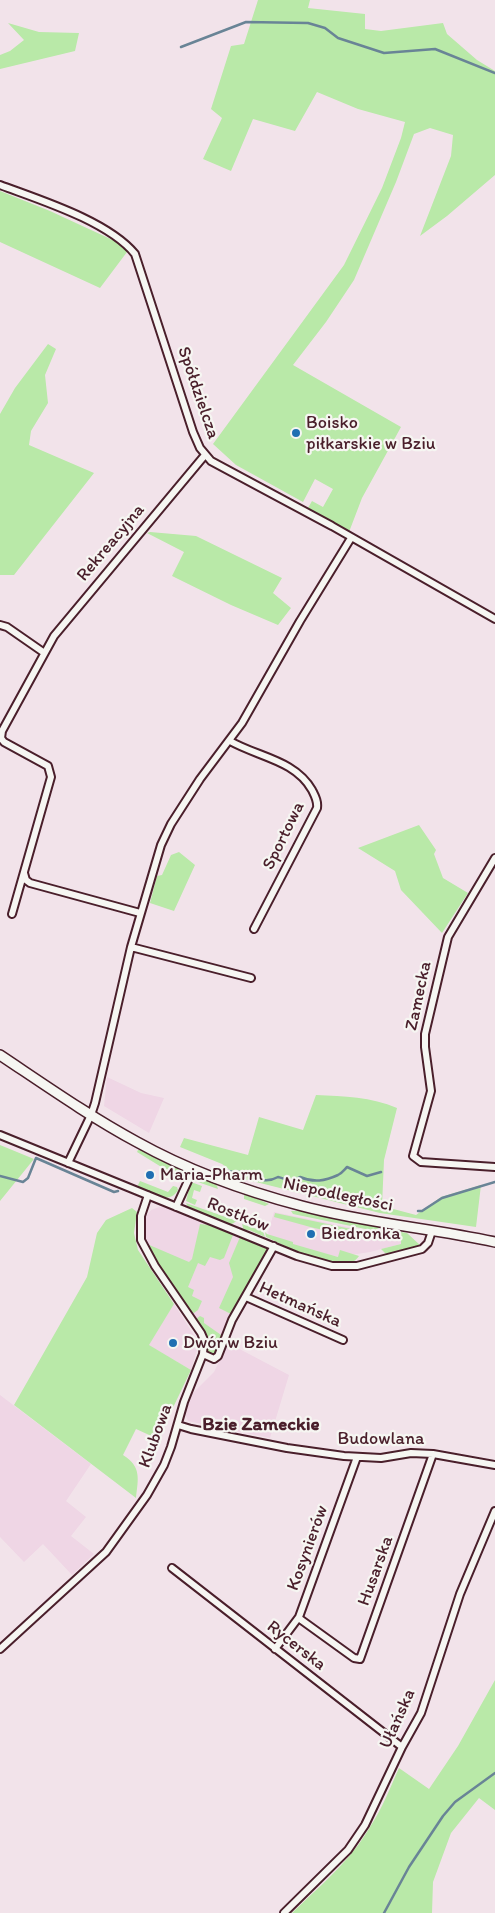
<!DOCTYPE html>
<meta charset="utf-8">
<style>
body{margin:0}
canvas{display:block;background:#f2e3ea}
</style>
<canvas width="495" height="1913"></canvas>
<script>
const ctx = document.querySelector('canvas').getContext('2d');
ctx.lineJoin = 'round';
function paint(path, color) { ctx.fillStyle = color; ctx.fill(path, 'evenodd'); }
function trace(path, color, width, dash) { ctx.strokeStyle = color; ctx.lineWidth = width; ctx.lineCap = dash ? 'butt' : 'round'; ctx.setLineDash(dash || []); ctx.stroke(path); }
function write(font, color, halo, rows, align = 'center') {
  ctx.font = font + ' Itim,sans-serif'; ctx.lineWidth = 4.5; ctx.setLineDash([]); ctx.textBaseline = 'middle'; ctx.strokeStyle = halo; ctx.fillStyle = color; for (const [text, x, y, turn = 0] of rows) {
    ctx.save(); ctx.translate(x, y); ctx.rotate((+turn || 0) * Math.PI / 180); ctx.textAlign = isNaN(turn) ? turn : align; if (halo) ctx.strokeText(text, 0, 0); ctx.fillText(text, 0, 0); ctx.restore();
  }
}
const built = new Path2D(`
 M107,1077l34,16 23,5 -15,35 -45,-27z
 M159,1207l11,1 27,10 69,30 -42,89 -16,15 -1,-14 -3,-7 -58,-86 -3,-16 2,-11 6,-8z
 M274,1212l127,26v6l-31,8 -32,5 -25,-6 -40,-13 -5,-5z
 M174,1304l25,39 -8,27 -43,-25z
 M228,1343l61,32 -19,63 -82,-17 -3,-7 7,-20 22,-22z
 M0,1395l91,69 -25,37 20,16 -15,19 23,18 -22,21 -29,-31 -19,18 -24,-25z`);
const green = new Path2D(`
 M258,0h52l-2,8 57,6v15l16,2 62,-8 4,11 30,26 18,11v104l-48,41 -27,20 31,-80 2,-21 -23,-7 -16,6 -18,48 -42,98 -28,42 -33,43 108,62 -39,71 -13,34 -41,-24 4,-7 11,6 10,-18 -18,-10 -12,23 -67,-37 -23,-21 131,-179 38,-77 19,-50 4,-16 -47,-13 -41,-17 -22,39 -42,-12 -22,52 -28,-12 19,-41 -11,-9 20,-63 13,-2z
 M8,23l31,9 40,1 -4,18 -75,18v-14l10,-4 14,-11z
 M0,191l50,20 80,37 -30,40 -100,-46z
 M48,344l8,5 -11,26 3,28 -17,28 -2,14 65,28 -80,102h-14v-161l15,-26z
 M150,532l46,4 86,42 -9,15 18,15 -13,17 -47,-20 -59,-29 12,-24 -37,-19z
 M419,825l17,25 -2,4 9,24 25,15 -26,40 -41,-43 -6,-19 -37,-23z
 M179,852l16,13 -21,46 -24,-8 7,-27 5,-1 9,-20z
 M316,1095c28,1 55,2 81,13l-13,52 -2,46 34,9 25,-18 40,-12 -5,42 -96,-14 -140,-35 -18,-14 -42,-17 4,-9 64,17 11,-38 44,13z
 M0,1145l34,14 -34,42z
 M138,1150h5l39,19 2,7 -21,-8 -26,-16z
 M196,1177l20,6 2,6 -26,-9z
 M140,1181l28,11 5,-6 4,1 1,3c-9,16 -29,3 -41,-3z
 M191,1182l11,4 -2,6 -6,-2 -2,8 5,2 -2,5 -9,-4z
 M244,1193l25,11 -4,2 -21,-7z
 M186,1203l51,18 -7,4 -41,-16z
 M132,1208l5,4 -3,21 4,17 36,54 -25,41 42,25 -33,69 -22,-10 -13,26c19,12 15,24 13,43l-122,-93 73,-128 10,-44 9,-13z
 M291,1211h15l76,15 -7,5 -82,-17z
 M275,1213l100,21 8,-5 24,4 14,13 -26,8 -10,-1 -4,-4 20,-5v-6l-46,-2 -41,-8 -40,-11z
 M200,1224l17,2 15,7 1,2 -9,23 -4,2 -10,-3 -5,9 -7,-3 -10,24 6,3 -2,6 10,5 -4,9 -4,3 -3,-1 -45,-67 1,-1 42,18 3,-3z
 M242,1224l21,7 2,6 -16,-7 -5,1z
 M265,1232l2,2 26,8v2l45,13 2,-7 19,6c-15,24 -74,-11 -93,-19z
 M240,1237l26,11 2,3 -35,64 -14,-7 14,-31 -4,-14z
 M200,1316l4,2v5l20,14 -8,19 -3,1 -5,-5 -1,-14 -3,-7 -8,-12z
 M495,1680v130l-16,-12 -28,35 -18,49 -1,31h-140c28,-27 59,-53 78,-86 12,-18 20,-39 29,-59l30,21 29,-43z`);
const stream = new Path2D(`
 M181,47l65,-25 62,1 17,5 13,10 46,15 51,-4 60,24
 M228,1171c5,2 8,0 12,1 13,4 24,13 38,5 9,2 13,6 22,0 14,6 25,4 38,-2 4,-2 6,-5 9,-8l20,9 14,-4
 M0,1176l23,6 5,-4 8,-20 78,34 4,-1
 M418,1211h4l20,-13 53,-16
 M384,1913l25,-46 34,-51 12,-14 40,-29`);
const street = new Path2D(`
 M0,185c40,15 108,36 135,69l58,178 7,16 11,13 121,65 163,93
 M0,625l7,2 36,25
 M230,741c28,16 65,19 82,49 3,6 6,11 5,18l-63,121
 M495,858l-47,79 -23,97v13l6,44 -18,65 8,6 74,5
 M24,873l2,7 4,3 110,30
 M12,914l39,-137 -3,-11 -44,-24 -3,-4 1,-7 52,-95 151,-181
 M131,947l120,31
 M0,1135l297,121 35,10h25l65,-17 6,-6 4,-12
 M68,1163l23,-48 4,-12 36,-156 30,-102 10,-21 29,-45 42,-56 58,-102 51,-83
 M176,1207l17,-37
 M246,1297l97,43
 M203,1354l11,5 4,-3 14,-36 42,-74
 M178,1425l13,4 96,19 57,8 37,2 30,-5 22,1 62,11
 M357,1457l-58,160 1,2 54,39 6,1 73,-205
 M172,1568l230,179
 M0,1649l106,-97 41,-57 17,-30 7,-18 13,-45 19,-48 1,-14 -3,-7 -46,-67 -14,-26v-24l7,-21
 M275,1649l24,-32
 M284,1913l64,-63 17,-25 37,-78 19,-34 39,-119 35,-83`);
const secondary = new Path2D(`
 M0,1055c45,30 89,61 137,87 52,29 108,49 165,64 63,17 129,22 193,36`);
const markers = [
 [296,433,5,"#1f6fb2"],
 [150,1175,5,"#1f6fb2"],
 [311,1234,5,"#1f6fb2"],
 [173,1343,5,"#1f6fb2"]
];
const streetNames = [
 ["Spółdzielcza",198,393,71],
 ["Rekreacyjna",111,543,-50],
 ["Sportowa",284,836,-64],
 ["Zamecka",419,996,-78],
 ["Niepodległości",338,1195,12],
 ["Rostków",238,1215,22],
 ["Hetmańska",300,1305,24],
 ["Klubowa",156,1436,-70],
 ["Budowlana",381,1439],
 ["Kosynierów",308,1548,-70],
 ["Husarska",376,1571,-70],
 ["Rycerska",296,1646,38],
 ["Ułańska",398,1719,-66]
];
const poiNames = [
 ["Boisko",306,423],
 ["piłkarskie w Bziu",306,444],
 ["Maria-Pharm",160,1175],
 ["Biedronka",321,1234],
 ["Dwór w Bziu",183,1343]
];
const neighbourhoodNames = [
 ["Bzie Zameckie",261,1425]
];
paint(built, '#efd6e5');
paint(green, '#b9e9a8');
trace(stream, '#698496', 2.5);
trace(street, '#4a1f2b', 10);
trace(secondary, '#4a1f2b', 12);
trace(street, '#f6f6f2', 6);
trace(secondary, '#f6f6f2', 9);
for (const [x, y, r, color] of markers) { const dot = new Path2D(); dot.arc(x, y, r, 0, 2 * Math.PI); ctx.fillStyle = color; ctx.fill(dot); trace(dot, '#f6f6f2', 2); }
write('18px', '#4a1f2b', '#f6f6f2', streetNames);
write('18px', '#4a1f2b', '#f6f6f2', poiNames, 'left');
write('bold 19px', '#4a1f2b', '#f6f6f2', neighbourhoodNames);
</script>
